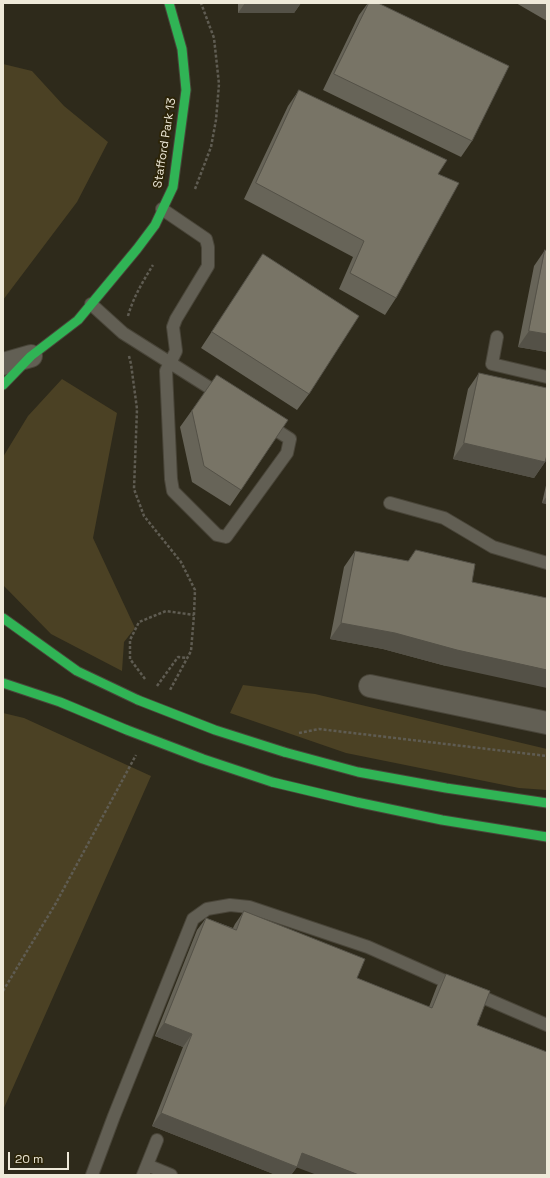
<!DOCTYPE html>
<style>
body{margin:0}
#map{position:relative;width:550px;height:1178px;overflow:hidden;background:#2e2a1b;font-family:"Space Grotesk",sans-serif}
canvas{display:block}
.frame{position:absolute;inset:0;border:4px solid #eee9d9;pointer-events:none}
.scale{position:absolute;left:8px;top:1152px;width:61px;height:18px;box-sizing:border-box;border:2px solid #eee9d9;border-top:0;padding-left:5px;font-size:12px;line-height:14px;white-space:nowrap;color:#eee9d9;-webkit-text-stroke:3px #2c2409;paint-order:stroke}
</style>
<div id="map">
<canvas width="550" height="1178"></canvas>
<div class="frame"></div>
<div class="scale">20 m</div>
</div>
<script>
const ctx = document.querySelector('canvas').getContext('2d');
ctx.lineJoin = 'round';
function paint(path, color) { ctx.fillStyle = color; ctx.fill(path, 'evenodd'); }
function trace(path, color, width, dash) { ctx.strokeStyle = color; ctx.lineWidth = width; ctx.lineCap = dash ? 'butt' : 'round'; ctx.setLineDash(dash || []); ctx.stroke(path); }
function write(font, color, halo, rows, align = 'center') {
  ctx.font = font + ' "Space Grotesk",sans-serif'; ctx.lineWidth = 4; ctx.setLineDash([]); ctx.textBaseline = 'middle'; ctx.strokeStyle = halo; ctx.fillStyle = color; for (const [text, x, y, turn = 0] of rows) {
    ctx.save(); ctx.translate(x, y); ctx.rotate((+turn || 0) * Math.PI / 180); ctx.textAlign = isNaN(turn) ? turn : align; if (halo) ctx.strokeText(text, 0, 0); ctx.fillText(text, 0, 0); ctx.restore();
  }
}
const green = new Path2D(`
 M3,64l29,7 32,35 44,36 -31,60 -74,98z
 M62,379l55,34 -24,125 42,90 -11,14 -2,29 -71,-37 -48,-49v-128l25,-41z
 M243,685l72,9 232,55v41l-28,-2 -173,-35 -116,-40z
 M3,713l21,5 127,58 -148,334z`);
const path = new Path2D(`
 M195,189l16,-42 5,-27 3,-36 -5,-46 -13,-35
 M128,316c5,-18 15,-35 25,-51
 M129,356l2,8 6,45 -3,80 10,27 37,46 14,28 -1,25 -3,36 -21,39
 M145,679l-15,-20v-19l9,-18 27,-11 28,4
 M157,686l21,-29 9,1
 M299,733l20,-4 228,27
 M3,991l53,-88 80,-148`);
const lane = new Path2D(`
 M162,209l44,30 2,8v19l-32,53 -3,8 3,24 -10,20 5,108 2,12 44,44 9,2 61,-84 3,-14 -25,-16
 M91,304l32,29 98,62
 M497,337l-5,27 55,13
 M390,503l54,15 49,29 54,16
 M473,993l74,32
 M147,1165l24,10
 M92,1175l22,-59 79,-197 14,-10 23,-4 19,2 119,40 88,39
 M143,1175l14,-35`);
const street = new Path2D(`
 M3,364l28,-8
 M370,686l177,37`);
const fast = new Path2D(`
 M3,385l28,-29 47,-36 59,-71 18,-24 18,-38 13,-97 -4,-41 -13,-46
 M3,618l74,53 61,29
 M3,683l57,19 67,28
 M284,752l74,20 88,16 101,15
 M272,782l84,20 86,18 105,17`);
const fastBridge = new Path2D(`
 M138,700l77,30 69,22
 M127,730l76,29 69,23`);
const wall = new Path2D(`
 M238,3h63l-7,10h-56z
 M368,3h10l94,138 -11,16 -138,-67 36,-75z
 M516,3h31v18z
 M299,90l139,84 -42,124 -11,17 -46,-26 14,-32 -109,-58 44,-93z
 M545,250l2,102 -29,-5 16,-81z
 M263,254l46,140 -12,16 -96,-62 51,-78z
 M479,373l66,89 -11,16 -81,-19 15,-70z
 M217,375l24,115 -11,16 -38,-24 -12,-55z
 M547,481v23l-5,-1z
 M355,551l91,115 -63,-17 -53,-10 14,-72z
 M244,911l113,67 72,29 8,-21 9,-12 44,17 -193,176 -6,8h-15l-124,-49 31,-79 -28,-11 42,-106 9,-12 27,10 2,-4z`);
const shadedWall = new Path2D(`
 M245,3h56l-7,10h-56z
 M529,331l18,3v18l-29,-5z
 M464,443l81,19 -11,16 -81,-19z
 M547,496v8l-5,-1z
 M341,623l54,10 152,37v18l-101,-22 -63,-17 -53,-10z
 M164,1023l28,11 -9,13 -28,-11z
 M161,1113l136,54 -6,8h-15l-124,-49z
 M302,1153l57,22h-42l-24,-9z`);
const building = new Path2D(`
 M369,3h9l131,63 -37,75 -138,-67z
 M299,90l148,70 -9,14 21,9 -63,115 -46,-25 14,-32 -108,-58z
 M545,250l2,1v83l-18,-3z
 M263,254l96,62 -50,78 -97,-62z
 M479,373l68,15v67l-2,7 -81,-19z
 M217,375l71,45 -47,70 -37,-24 -12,-55z
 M416,550l59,14 -3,18 75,16v72l-90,-20 -62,-17 -54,-10 14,-72 53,10z
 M244,911l121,48 -8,19 75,30 14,-34 44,17 -13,34 70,27v123h-188l-57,-22 -5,14 -136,-54 31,-79 -28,-11 42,-105 30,12z`);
const streetNames = [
 ["Stafford Park 13",165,143,-81]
];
paint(green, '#4b4124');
trace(lane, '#494539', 14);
trace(street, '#494539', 24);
trace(fast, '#494539', 11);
trace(path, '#5f5c52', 2.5, [3, 2]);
trace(lane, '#625f54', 12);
trace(street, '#625f54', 22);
trace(fast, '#30b455', 9);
trace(fastBridge, '#494539', 11, []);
trace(fastBridge, '#30b455', 9);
paint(wall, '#676458');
paint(shadedWall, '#545147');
paint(building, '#787466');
trace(building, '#545147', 1);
write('12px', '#eee9d9', '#2c2409', streetNames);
</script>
